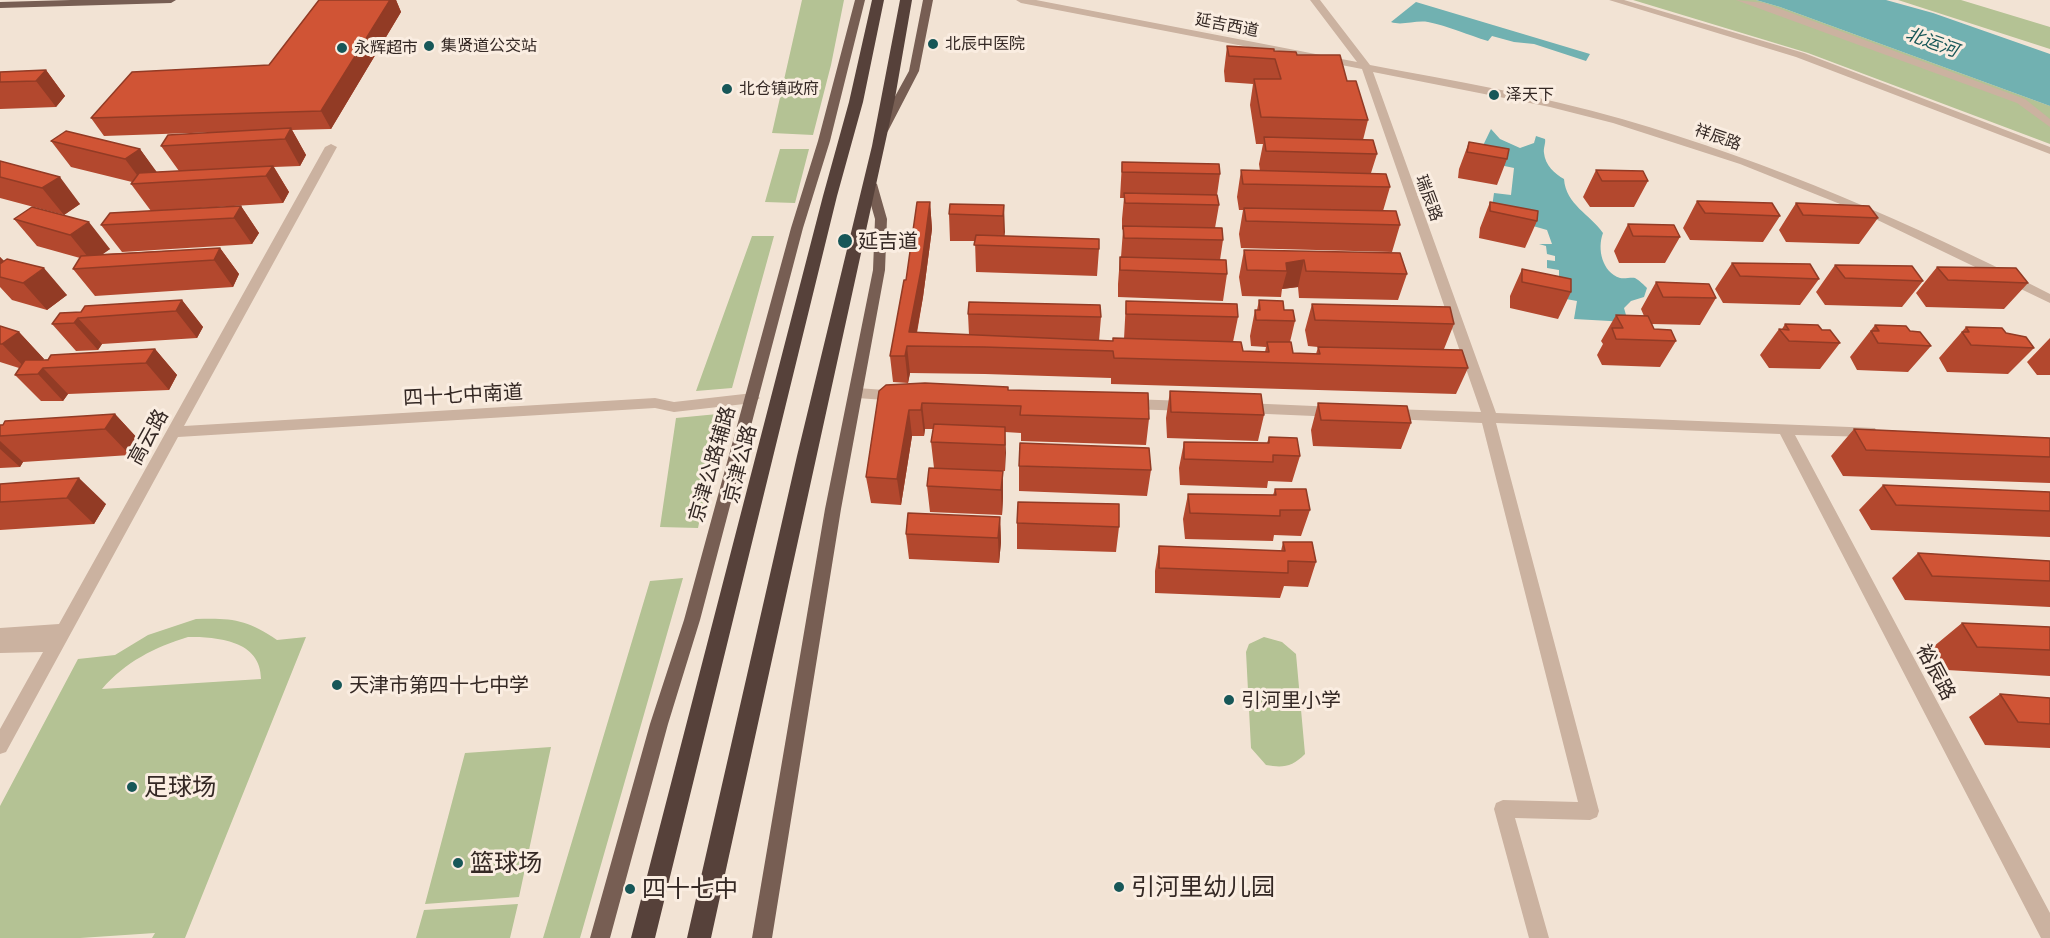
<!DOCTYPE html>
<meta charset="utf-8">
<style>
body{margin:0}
canvas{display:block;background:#f2e3d4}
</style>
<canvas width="2050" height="938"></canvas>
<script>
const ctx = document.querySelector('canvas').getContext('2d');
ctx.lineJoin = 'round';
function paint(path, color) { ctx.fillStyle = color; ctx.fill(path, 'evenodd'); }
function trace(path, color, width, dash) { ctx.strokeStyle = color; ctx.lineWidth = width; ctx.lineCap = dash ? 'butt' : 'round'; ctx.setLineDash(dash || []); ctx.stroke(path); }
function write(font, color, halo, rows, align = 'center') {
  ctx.font = font + ' "Exo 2","Noto Sans SC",sans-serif'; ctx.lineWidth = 6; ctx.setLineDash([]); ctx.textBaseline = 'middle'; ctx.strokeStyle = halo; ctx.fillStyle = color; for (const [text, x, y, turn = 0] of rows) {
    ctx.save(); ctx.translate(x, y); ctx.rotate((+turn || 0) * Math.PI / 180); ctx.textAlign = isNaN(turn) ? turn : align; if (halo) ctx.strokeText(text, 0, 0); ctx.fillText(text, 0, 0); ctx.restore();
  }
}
const green = new Path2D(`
 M802,0h42l-13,65 -18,70 -41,-2z
 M1633,0h123l24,7 270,99v38l-242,-91z
 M1898,0h63l89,27v22z
 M780,149h29l-14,54 -30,-1z
 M752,236h22l-42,152 -36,3z
 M728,413l-22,77 -8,38 -38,-1 16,-109z
 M683,578l-103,360h-37l107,-357z
 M196,619c35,-1 51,0 81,21l29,-3 -121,301h-33l3,-5 -75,5h-80v-132l78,-147 37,-4 33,-20zM188,637c29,0 73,3 73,42l-159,10c23,-27 53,-42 86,-52z
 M1264,637l18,5 14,12 9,100c-13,13 -22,14 -39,11l-15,-17 -5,-96 3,-8z
 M551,747l-32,150 -94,7 40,-151z
 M518,904l-8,34h-94l8,-28z`);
const water = new Path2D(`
 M1756,0h130l47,13 117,41v52l-270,-99z
 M1416,2l174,52 -4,7 -52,-17 -20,-2 -22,-6 -4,5c-20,-6 -40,-15 -60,-19 -13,-2 -26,4 -37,0z
 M1491,129l9,10 20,9 14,-5 2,-7 9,3c1,4 -2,9 -1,14 1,12 11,21 20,26 2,26 26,35 39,54 -6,16 -1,39 17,45 5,1 11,-1 15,0 4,2 9,7 12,10l-3,9 -13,4 -7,7 4,14 -54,-3 3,-18 -33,-6 15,-18v-7l-12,-2v-8l8,1v-5l-8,-2 -1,-8 -7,-2h13l-5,-14 -56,-16 3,-21 17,2 3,-27 -38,-8z`);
const minor = new Path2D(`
 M1016,0h20l321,62 -47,-62h10l50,65c84,16 169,30 252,54 149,43 290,104 428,175v9l-185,-89 -125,-50 -127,-41 -63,-16 -177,-35 123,341 379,15 2,4 -2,4 -5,1 -75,-2 255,478v25h-9l-261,-504 -284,-11 103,388 -2,6 -7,3 -75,-2 34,120h-20l-35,-129 2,-6 7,-3 75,2 -96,-379 -91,-4 -7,-5 7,-5 90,3 -119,-343 -341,-66z
 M1609,0h15l180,53 246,94v7l-254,-97z
 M1736,0l28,3 261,96 25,20v8l-33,-24z
 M331,144l6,3 -153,279 471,-28 19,4 79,-9 7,5 -7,5 -79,9 -19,-4 -477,29 -172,315 -6,2v-25l43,-77 -43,1v-25l59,-4 266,-477z
 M857,388l42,3 7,5 -7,5 -42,-3 -7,-5z
 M1130,399l57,2 7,5 -7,5 -57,-2 -7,-5z
 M1244,403l93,4 7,5 -7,5 -93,-4 -7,-5z`);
const major = new Path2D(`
 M71,0h105l-5,3 -171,5v-6z
 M855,0h10l-35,141 -27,87 -103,392 -32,104 -58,214h-20l60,-214 34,-104 107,-392 27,-87z
 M923,0h10l-14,71 -31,60 -2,2h-8l-2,-2 33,-60z
 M871,180l6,4 10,35 -2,51 -44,239 -69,429h-20l73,-429 48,-239 2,-51 -10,-35z`);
const highway = new Path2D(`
 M872,0h12l-21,102 -26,94 -182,742h-24l192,-742 26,-94z
 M900,0h12l-17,98 -184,840h-24l110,-482 75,-310z`);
const wall = new Path2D(`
 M319,0h77l5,12 -70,117 -39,1 14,25 -6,11 -26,1 15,25 -6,11 -132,8 -20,-27 1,-2 -61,-15 -20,-26 89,8 16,23 23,-1 -18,-25 59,-14 -116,4 -13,-18 178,-53z
 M1227,46l70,9 50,26 21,39 -5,20 14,14 -6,19 19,14 -7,24 17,14 -8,27 -151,-4 -2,-14 4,-24h-4l-2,-13 4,-27 19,1 -1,-7 4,-20h-7l-6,-39 3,-21 -28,-2 -1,-11z
 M46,70l19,26 -9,11 -56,2v-37z
 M1469,142l38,17 -10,26 -39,-7 1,-9z
 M0,161l80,43 -16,11 -64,-17z
 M1122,162l98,12 -3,21 2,10 -4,23 8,12 -3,20 7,14 -4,27 -105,-4v-13l2,-27h1l2,-27 -1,-1v-10l2,-21h-4z
 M1596,170l52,11 -14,26h-44l-7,-10z
 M1697,201l83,15 -17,26 -73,-2 -7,-12z
 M930,202l2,27 -9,68 -6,36 52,2 -1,-21 133,3 -2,24h14l11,-2 2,-38 112,16 -5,25 10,9 22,1 1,-5 -15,-1 -1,-10 5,-26h2l2,-10 25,10 11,11 -5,21 3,11 23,1 2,-7 -10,-1 -3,-16 7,-26 142,20 -10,25 24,19 -12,26 -345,-10v-6l-126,-4 -75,-1 -2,10 -15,-1 -3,-26 16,-76z
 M1490,202l47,19 -12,27 -46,-10 1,-10z
 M1796,203l82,15 -19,26 -73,-2 -7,-12z
 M1004,205v31l95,13 -2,27 -121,-4 -1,-31h-25l-1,-27z
 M241,206l18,27 -7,11 -130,8 -21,-27z
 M32,207l78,42 -8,5 118,-6 19,26 -6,13 -138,9 -22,-27 7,-11 -43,-12 -23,-27z
 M1628,224l52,13 -15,26h-46l-5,-12z
 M1244,250l163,24 -9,26 -99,-2 -1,-11 -16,2 -1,8 -39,-1 -3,-19z
 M0,257l4,4 63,34 -20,15 -35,-10 -12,-13z
 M1732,263l87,16 -19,26 -77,-2 -8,-14z
 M1835,265l88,16 -21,26 -77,-2 -9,-13z
 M1937,267l91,16 -24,26 -78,-2 -10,-14z
 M1522,269l49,23 -13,27 -48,-11v-12z
 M1656,282l60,16 -16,27 -48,-1 2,5 22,12 -16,26 -58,-2 -5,-10 6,-11 -2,-3 15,-26 28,1 -3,-7z
 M182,300l21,27 -6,11 -95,6 -4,6 -22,1 -24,-27 29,-12z
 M1785,324l37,6 18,13 -20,26 -51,-1 -9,-13 19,-26h3z
 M1875,325l35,6 21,15 -23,26 -51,-2 -7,-13z
 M0,326l19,6 25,27 -1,1 112,-11 22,26 -8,15 -101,4 -5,7h-22l-26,-26 4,-7 -19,-6z
 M1966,327l40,6 28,15 -26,26 -61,-2 -8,-14z
 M2050,338v37h-13l-10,-13z
 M1008,390l141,29 -3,26 -125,-4v-8l-16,-1v39l-30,-1 28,1v26l-1,18 -72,-3 -3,-26 7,-18 -3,-26 2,-13h-8l-1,7h-12l-11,69 -30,-2 -5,-26 13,-86z
 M1170,391l94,24 -6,26 -91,-3 -1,-20z
 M1318,403l93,20 -10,26 -88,-3 -2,-16z
 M115,414l24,26 -9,15 -107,7 -3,5 -20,1v-43z
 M1854,429l196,9v45l-207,-7 -12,-20z
 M1269,437l31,19 -8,26 -24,-1 -1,7 -87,-3 -1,-17 5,-26 83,1z
 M1019,466l132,4 -4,26 -128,-5z
 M0,484l106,20 -12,20 -94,6z
 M1883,485l167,7v45l-179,-7 -12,-20z
 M1275,489l35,21 -9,26 -27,-1 -1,6 -88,-2 -2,-20 5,-25 85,1z
 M1000,517l1,25 -2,21 -90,-4 -3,-25z
 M1017,523l102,4 -3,25 -99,-3z
 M1283,542l33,20 -8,25 -24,-1 -4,12 -125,-5v-22l4,-25 122,5z
 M1918,553l132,8v46l-145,-7 -13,-22z
 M1962,623l88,4v49l-103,-6 -14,-23z
 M2000,694l50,4v50l-65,-3 -16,-28z`);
const shadedWall = new Path2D(`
 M390,0h6l5,12 -70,117 -10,-18z
 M46,70l19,26 -9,11 -20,-26z
 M291,128l15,27 -6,11 -15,-27z
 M140,149l19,26 -16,8 -18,-24z
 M273,166l16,26 -6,11 -17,-27z
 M60,177l20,27 -16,11 -22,-27z
 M930,202l2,27 -9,68 -9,49 -5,-14z
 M1004,205l1,27 -1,10 -1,-26z
 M241,206l18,27 -7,11 -18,-26z
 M89,222l21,27 -18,13 -22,-27z
 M220,248l19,26 -6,13 -19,-27z
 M0,257l7,7 -7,5z
 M1304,260l-6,27 -16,2 5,-18 -1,-8z
 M44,268l23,27 -20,15 -24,-27z
 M182,300l21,27 -6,11 -21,-27z
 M78,318l24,26 -4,6 -24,-27z
 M19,332l25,27 -16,12 -26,-27z
 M907,346l3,27 -2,10 -3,-27z
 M155,349l22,26 -8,15 -23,-27z
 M43,368l25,26 -5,7 -25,-27z
 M922,403l3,26 -1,7 -3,-26z
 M909,410l3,26 -11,69 -4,-26z
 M115,414l24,26 -9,15 -25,-26z
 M1005,427l1,26 -1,18z
 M0,441l23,21 -3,5 -20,-18z
 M1003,471v26l-1,18 -1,-25z
 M79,478l27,26 -12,20 -27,-26z
 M1000,517l1,25 -2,21 -1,-25z`);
const building = new Path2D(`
 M319,0h71l-69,111 -230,7 41,-46 137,-7z
 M1227,46l47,3v2l22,1 1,3h43l7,26h9l12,39 -107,-3 -7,-38h27l-6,-20 -46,-3z
 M46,70l-10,11 -36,1v-10z
 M291,128l-6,11 -124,7 7,-11z
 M66,131l74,18 -15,10 -74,-18z
 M1264,137l109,3 4,14 -111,-3z
 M1469,142l40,7 -2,10 -40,-7z
 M0,161l60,16 -18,11 -42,-11z
 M1122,162l97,2 1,10 -98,-2z
 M273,166l-7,10 -135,8 8,-11z
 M1241,170l145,4 4,13 -147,-3z
 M1596,170l47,1 5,10h-46z
 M1124,193l93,2 2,10 -94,-2z
 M1697,201l75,2 8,13 -75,-3z
 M917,202h13l-9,68 -12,62 204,9v-3l128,4 2,9 26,1 -2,-10h24l2,11 27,1 -2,-7 144,3 6,18 -354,-10 -1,-7 -129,-4 -77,-1 -2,10h-15l14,-76h2z
 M1490,202l48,9 -1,10 -47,-10z
 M1796,203l73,3 9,12 -75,-3z
 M950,204l54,1 -1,11 -54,-2z
 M241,206l-7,12 -133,7 9,-12z
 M32,207l57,15 -19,13 -56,-16z
 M1244,208l152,3 4,14 -154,-4z
 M1628,224l46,1 6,12 -47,-1z
 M1123,226l99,2 1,12 -99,-2z
 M976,235l123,4v10l-125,-4z
 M220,248l-6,12 -141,9 8,-13z
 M1244,250l156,3 7,21 -101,-3 -2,-11 -18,3 1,8 -40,-1z
 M1120,257l106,3 1,14 -107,-4z
 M7,259l37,9 -21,15 -23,-6v-13z
 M1732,263l78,1 9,15 -79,-3z
 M1835,265l77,1 11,15 -78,-3z
 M1937,267l79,1 12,15 -80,-3z
 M1522,269l49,10v13l-49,-10z
 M1656,282l53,2 7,14 -53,-1z
 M182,300l-6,11 -98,7 -4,5 -22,1 8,-11 21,-1 4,-6z
 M1259,300l24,1 1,9h9l2,11 -39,-1 -1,-10h5z
 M1126,301l111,3 1,13 -112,-3z
 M969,302l131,3 1,12 -133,-3z
 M1312,304l138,3 4,17 -139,-4z
 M1616,315l32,1 6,13 17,1 5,11 -60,-2 -4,-11h11z
 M1785,324l33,1 4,5h8l10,13 -51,-2 -10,-12 10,1z
 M1875,325l31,1 4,5 10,1 11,14 -53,-3 -7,-12h8z
 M0,326l19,6 -17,12h-2z
 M1966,327l36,1 4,5 20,4 8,11 -63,-3 -9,-13h7z
 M155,349l-9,14 -103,5 -5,6 -23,1 10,-15h23l3,-5z
 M925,383l83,4v3l140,3 1,26 -129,-4 1,-9 -99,-3 -1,7h-12l-12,69 -31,-2 13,-86 7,-6z
 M1170,391l91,3 3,21 -93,-3z
 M1318,403l89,3 4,17 -90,-3z
 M115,414l-10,15 -105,7v-11h3l2,-4z
 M934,424l71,3v18l-74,-3z
 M1854,429l196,9v19l-184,-7z
 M1269,437l28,1 3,18 -27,-1v7l-89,-3v-17l85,1z
 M1020,443l129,5 2,22 -132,-4z
 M929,468l74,3 -2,19 -74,-4z
 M79,478l-12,20 -67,4v-18z
 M1883,485l167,7v19l-154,-6z
 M1275,489h31l4,21h-30v6l-90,-3 -2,-19 88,1z
 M1018,502l101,2v23l-102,-4z
 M908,513l92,4 -2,21 -92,-4z
 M1283,542h29l4,20 -28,-1v12l-129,-5v-22l126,5z
 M1918,553l132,8v20l-118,-5z
 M1962,623l88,4v23l-73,-3z
 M2000,694l50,4v26l-32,-2z`);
const markers = [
 [933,44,6,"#175758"],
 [429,46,6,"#175758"],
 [342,48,6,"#175758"],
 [727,89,6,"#175758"],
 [1494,95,6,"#175758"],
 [845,241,8,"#175758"],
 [337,685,6,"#175758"],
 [1229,700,6,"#175758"],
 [132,787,6,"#175758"],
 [458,863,6,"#175758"],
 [1119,887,6,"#175758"],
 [630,889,6,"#175758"]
];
const farStreetnames = [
 ["延吉西道",1227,25,11],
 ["祥辰路",1718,137,19],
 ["瑞辰路",1429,198,70]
];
const farPoinames = [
 ["北辰中医院",945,44],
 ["集贤道公交站",441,46],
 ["永辉超市",354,48],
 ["北仓镇政府",739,89],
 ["泽天下",1506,95]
];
const farWaternames = [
 ["北运河",1932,42,20]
];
const poiNames = [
 ["延吉道",858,241],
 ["天津市第四十七中学",349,685],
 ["引河里小学",1241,700]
];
const streetNames = [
 ["四十七中南道",463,395,-3],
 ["高云路",148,437,-61],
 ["京津公路辅路",712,464,-74],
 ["京津公路",740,464,-76],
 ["裕辰路",1936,672,62]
];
const nearPoinames = [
 ["足球场",144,787],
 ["篮球场",470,863],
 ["引河里幼儿园",1131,887],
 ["四十七中",642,889]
];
paint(green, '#b4c294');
paint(water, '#71b1b1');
paint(minor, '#cbb2a0');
paint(major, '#775e53');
paint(highway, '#56413a');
paint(wall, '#b3482e');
paint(shadedWall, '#923b25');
paint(building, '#d05435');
trace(building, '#923b25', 1.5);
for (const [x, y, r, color] of markers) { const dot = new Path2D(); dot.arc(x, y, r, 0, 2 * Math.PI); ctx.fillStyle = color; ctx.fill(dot); trace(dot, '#faede1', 2); }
write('16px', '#342824', '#faede1', farStreetnames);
write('16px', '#342824', '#faede1', farPoinames, 'left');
write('italic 18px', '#175758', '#faede1', farWaternames);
write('20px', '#342824', '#faede1', poiNames, 'left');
write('20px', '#342824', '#faede1', streetNames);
write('24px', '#342824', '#faede1', nearPoinames, 'left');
</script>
